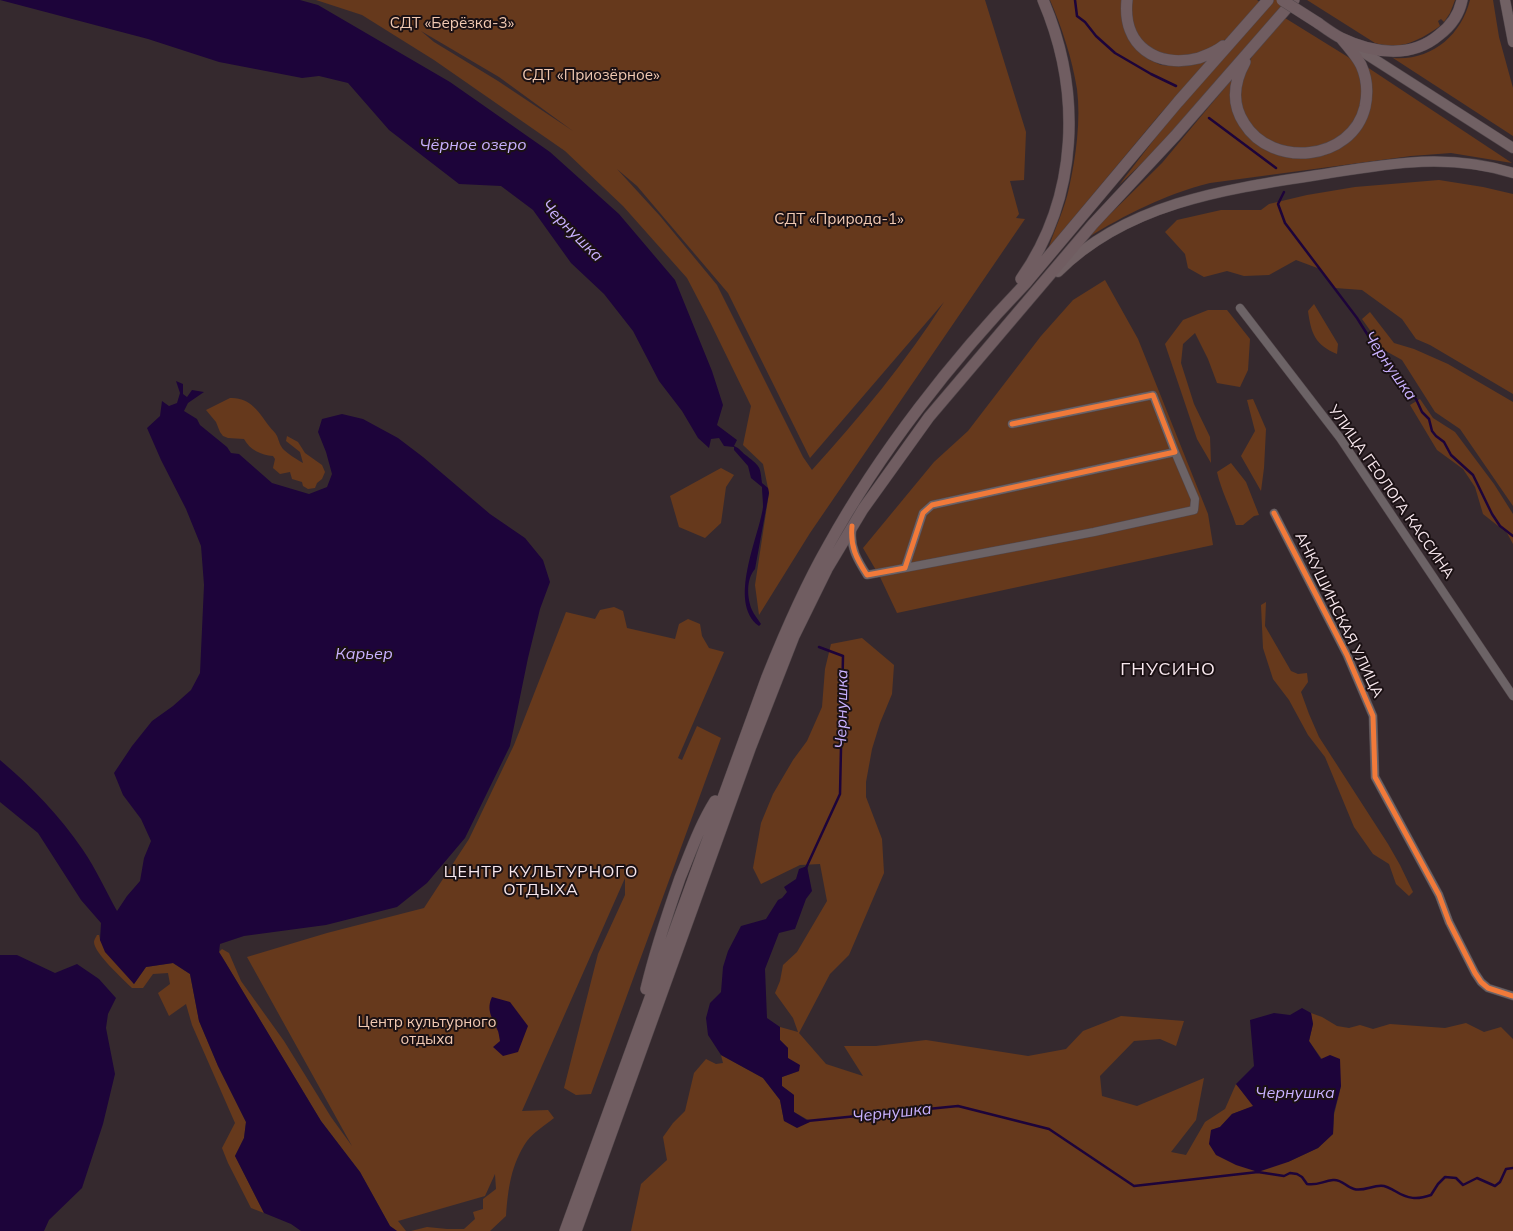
<!DOCTYPE html>
<meta charset="utf-8">
<style>
body{margin:0}
canvas{display:block;background:#35292e}
</style>
<canvas width="1513" height="1231"></canvas>
<script>
const ctx = document.querySelector('canvas').getContext('2d');
ctx.lineJoin = 'round';
function paint(path, color) { ctx.fillStyle = color; ctx.fill(path, 'evenodd'); }
function trace(path, color, width, dash) { ctx.strokeStyle = color; ctx.lineWidth = width; ctx.lineCap = dash ? 'butt' : 'round'; ctx.setLineDash(dash || []); ctx.stroke(path); }
function write(font, color, halo, rows, align = 'center') {
  ctx.font = font + ' Mulish,sans-serif'; ctx.lineWidth = 4; ctx.setLineDash([]); ctx.textBaseline = 'middle'; ctx.strokeStyle = halo; ctx.fillStyle = color; for (const [text, x, y, turn = 0] of rows) {
    ctx.save(); ctx.translate(x, y); ctx.rotate((+turn || 0) * Math.PI / 180); ctx.textAlign = isNaN(turn) ? turn : align; if (halo) ctx.strokeText(text, 0, 0); ctx.fillText(text, 0, 0); ctx.restore();
  }
}
const green = new Path2D(`
 M316,0h669l41,132 -2,48 -14,1 9,33 -3,4 9,1 -215,314 -51,82 -4,-30 14,-92 -6,-29 -20,-19 8,-39 -40,-82 -24,-46 -64,-72 -58,-55 -131,-91 -72,-45zM421,31l78,46 74,54 -75,-50 -64,-39zM617,169l20,17 91,107 82,165 134,-156c-38,60 -84,115 -132,168l-9,-13 -86,-172 -57,-69z
 M1050,0h71l2,25 17,28 10,7 11,5 12,1 40,-10 -53,58 -111,133c6,-19 16,-39 20,-59 7,-31 12,-68 8,-99 -5,-31 -15,-61 -27,-89z
 M1131,0h126l4,3 -35,36 -9,6 -19,9 -31,3 -24,-13 -10,-19z
 M1274,0h14l-132,150 -37,35 64,-83z
 M1307,0h148l-5,13 -6,9 -3,-3 -3,2 2,5c-20,14 -39,25 -65,17z
 M1470,0h23l6,37 14,51v48l-120,-78c38,3 68,-22 77,-58z
 M1285,18l63,39 7,6 7,17 -2,29 -13,23 -25,14 -28,3 -20,-5 -16,-10 -16,-24 -2,-19 8,-27 6,-11z
 M1367,67l145,96 -61,-10 -40,3 -201,27c-47,12 -83,31 -125,56l77,-76 71,-85 1,35 50,43 20,2 20,-4 38,-29z
 M1439,180l44,7 30,7v200l-83,-49 -14,-6 -14,-20 -40,-29 -27,-2 -15,-19 -24,-9 -27,15 -25,1 -17,-5 -23,6 -16,-9 -3,-14 -20,-22 12,-12 44,-10h40l8,-6 38,-9 48,-8z
 M1105,280l33,59 70,175 5,31 -316,68 -17,-36 -17,-29 71,-86 34,-31 73,-95 32,-36z
 M1314,304l24,40 -1,10c-22,-9 -26,-21 -29,-43z
 M1208,310h19l23,29 -2,31 -8,17 -23,-4 -9,-24 -13,-26 -12,11 -2,19 13,41 16,33 1,26 -14,-24 -32,-95 18,-24z
 M1370,312l24,31 20,6 34,15 65,38v104l-53,-77 -25,-17 -33,-52 -18,-10 -22,-31z
 M230,398c20,-1 29,14 39,28 3,4 6,6 8,10 2,5 3,10 7,14 3,3 15,11 19,13l-3,-11 -14,-11 1,-5 11,6 7,11 17,12 3,7 -3,7 -5,4 -2,5 -7,1 -5,-3 -1,-4 -10,-3 -2,-7 -10,2 -7,-6 2,-9 -2,-3c-12,-1 -23,-6 -29,-17l-16,-1 -5,-2 -3,-4 -4,-10 -10,-12z
 M1253,399l13,30 -2,39 -3,23 -20,-35 14,-25 -8,-31z
 M1420,399l13,19 22,14 39,52 19,30v30l-6,-11 -24,-19 -8,-27 -12,-18 -26,-19 -27,-45z
 M1231,463l15,19 13,33 -5,1 -11,9h-7c-6,-18 -15,-35 -19,-53z
 M721,468l13,7 -8,12 -5,36 -16,15 -26,-11 -9,-31z
 M1266,602l-1,24 26,45 7,3 9,-1 1,9 -7,10 8,22 10,23 69,107 12,21 13,27 -4,4 -13,-12 -7,-20 -16,-10 -19,-27 -29,-70 -17,-22 -19,-35 -16,-21 -10,-31 -2,-43z
 M614,607l9,4 4,17 48,11 4,-15 9,-5 12,5 2,12 7,12 15,4 -46,106 4,2 15,-34 24,12 -130,356 -15,1 -12,-7 34,-134 27,-59v-17l-103,233 26,-1 6,8c-9,7 -21,15 -27,23 -16,23 -19,48 -21,75l-16,15h-79l16,-4 20,2h17l11,-10 -2,-7 10,-3v-10l13,-10 -1,-15 -10,22 -87,25 8,10h-9l-7,-5 -30,-54 -39,-51 -102,-169 3,-3 7,4 12,28 43,60 47,76 21,29 -105,-189 80,-24 97,-25 45,-69 45,-94 52,-133 29,7 5,-9z
 M862,638l32,27 -2,29 -12,29 -8,26 -6,33v15l16,42 2,34 -35,82 -19,19 -31,59 27,31 37,12 -19,-30h32l50,-6 102,16 38,-7 17,-18 38,-15 63,5 -8,25 -16,-7 -26,2 -34,35 2,20 35,10 67,-28 -8,42 -25,32 15,3 19,-33 20,-13 11,-25 18,22 -22,8 -12,13 -9,3 77,32 30,-14 15,-14 1,-19 7,-29 -32,-45 4,-17 -2,-11 11,4 15,9 12,2 11,-3 13,4 17,-5 55,4 21,-5 18,9 17,-5 12,12v192h-882l10,-47 26,-24 -4,-23 10,-14 12,-12 9,-38 12,-14 10,5 7,-1 -2,-8 42,23 17,22 4,21h26l-16,-9v-17l-12,-9v-9l17,-6 -11,-13v-10l-8,-8v-13l18,5 -5,-14 -18,-25 5,-12 3,-16 14,-13 30,-51 -7,-37 -20,1 -39,19 -8,-16 8,-45 12,-29 20,-34 14,-19 15,-34 3,-38 6,-25z
 M97,935h2l1,5 34,44 12,-17 27,-4 17,11 9,47 19,45 28,56 -2,16 -9,18 29,57 -13,-5 -23,-45 -6,-15 13,-25 -43,-98 -6,-21 -17,12 -11,-23 12,-9 -2,-11 -15,1 -10,14h-11c-8,-8 -38,-35 -38,-46 0,-2 2,-5 3,-7z`);
const water = new Path2D(`
 M0,0h300l18,5 132,77 100,70 69,62 56,66 37,91 11,34 -6,20 20,15 -3,6c6,2 8,7 13,10 13,11 13,9 15,27l6,5 1,5 -14,76c-9,10 -8,29 -3,41 2,5 6,9 9,14l-2,2c-32,-23 0,-89 4,-119 0,-7 -1,-14 -1,-20l-11,-9 -3,-12 -14,-16v-3l-10,-1 -5,-8 -8,1 -2,9 -11,-10 -16,-27 -23,-30 -26,-50 -29,-37 -33,-31 -38,-53 -32,-24 -42,-2 -70,-54 -41,-47 -29,-7 -17,2 -83,-16 -71,-23z
 M176,381l7,3v10l4,3 5,-7 12,2 -16,11 -4,8 13,8 3,6 27,22 4,6 8,1 33,29 37,11 18,-7 5,-13 -6,-22 -8,-20 4,-13 20,-5 21,5 35,19 25,19 67,57 35,24 18,22 7,22 -10,27 -12,49 -18,88 -45,92 -38,45 -30,24 -71,18 -82,11 -24,8 -1,8 5,8 97,161 39,51 30,54 7,5h-96l-10,-7 -27,-11 -29,-57 9,-18 2,-16 -28,-56 -19,-45 -9,-47 -17,-11 -27,4 -12,17 -29,-32 -5,-12 1,-17 -20,-23 -43,-67 -38,-31v-42c31,26 60,56 83,90 13,19 23,41 34,61l10,-15 13,-15 4,-23 7,-17 -10,-22 -18,-24 -9,-22 18,-27 20,-25 21,-15 18,-16 9,-17 4,-88 -3,-39 -15,-37 -25,-49 -14,-32 13,-12 2,-15 7,5 8,-3 3,-10z
 M807,866l5,25 -6,8 -11,30 -16,4 -14,36 2,49 13,9v13l8,8v10l12,7 -1,6 -17,6v9l12,9v17l16,10 -13,6 -13,-7 -4,-21 -17,-22 -42,-23 -13,-20 -2,-17 4,-15 11,-11 2,-25 5,-16 13,-25 25,-7 12,-19 4,-2 5,-6 -3,-5 12,-8 3,-10z
 M0,955h17l38,18 22,-9 22,15 17,19 -8,16 -2,14 9,46 -12,50 -21,64 -33,32 -5,11h-44z
 M492,997l18,5 18,24 -10,26 -15,4 -10,-9 7,-6c-1,-4 -1,-9 -3,-12 -5,-12 -11,-19 -5,-32z
 M1302,1008l9,5 2,11 -4,17 12,18 9,-4 10,4 1,27 -7,26 -1,22 -15,14 -30,14 -30,10 -22,-7 -20,-10 -7,-11 2,-14 9,-3 12,-13 21,-8 -17,-22 18,-18 -4,-46 24,-7 16,2z`);
const stream = new Path2D(`
 M1075,0l2,16 8,6 11,14 19,17 36,21 25,12
 M1209,118l67,50
 M1284,192l-6,12 7,19 72,95 17,27 16,17 21,34 5,3 6,13 7,7 3,12 4,5 8,6 7,13 22,20 19,39 8,12 13,10
 M806,868l34,-74 3,-138 -24,-9
 M807,1121l151,-15 91,23 85,57 124,-14 26,4 6,-3 7,1 5,3 5,7c10,2 16,-3 26,-4 9,-1 13,7 21,9 10,3 20,-5 30,-3 4,1 7,3 11,5 13,8 22,9 36,4l7,-11 7,-7 11,1 7,7 14,-7 18,8 5,-4 6,-13 7,-1`);
const minor = new Path2D(`
 M1240,308l100,130 173,258
 M1274,513l73,142 26,61 2,61 64,118 10,27 26,51 6,9 7,6 25,8
 M852,531c-2,17 6,30 15,44l38,-7 18,-55 9,-8 243,-53 -22,-57 -141,29
 M905,568l189,-36 100,-22 1,-11 -20,-47`);
const major = new Path2D(`
 M1505,0l8,42
 M1352,45l161,103
 M1058,272c69,-69 168,-83 260,-97 68,-11 128,-23 195,-2`);
const highway = new Path2D(`
 M1127,0c-5,46 30,69 72,58 8,-3 17,-6 24,-12
 M1318,23c7,5 15,11 23,15 31,15 70,21 98,-3 12,-9 20,-20 23,-35
 M1245,62c-11,20 -14,41 -1,61 28,46 108,38 121,-16 3,-14 2,-29 -4,-42 -5,-10 -13,-18 -20,-27
 M1021,279c58,-83 61,-188 22,-279
 M646,989c9,-38 21,-74 34,-111 11,-27 20,-53 35,-77
 M565,1231l202,-554c18,-45 37,-89 61,-131 52,-94 124,-186 198,-263l152,-181 90,-102
 M576,1231l175,-485 43,-110 33,-67 36,-60 66,-92 164,-193 82,-88 119,-136`);
const highwayBridge = new Path2D(`
 M1282,0l36,23`);
const cycleway = new Path2D(`
 M1274,513l73,142 26,61 2,61 64,118 10,27 26,51 6,9 7,6 25,8
 M852,526c-2,20 4,32 15,49l38,-7 18,-55 9,-8 243,-53 -22,-57 -141,29`);
const parkNames = [
 ["СДТ «Берёзка-3»",452,23],
 ["СДТ «Приозёрное»",591,75],
 ["СДТ «Природа-1»",839,219],
 ["Центр культурного",427,1022],
 ["отдыха",427,1039]
];
const streetNames = [
 ["УЛИЦА ГЕОЛОГА КАССИНА",1391,492,55],
 ["АНКУШИНСКАЯ УЛИЦА",1339,615,64]
];
const waterNames = [
 ["Чёрное озеро",473,145],
 ["Чернушка",572,231,45],
 ["Чернушка",1390,366,55],
 ["Карьер",364,654],
 ["Чернушка",842,709,-89],
 ["Чернушка",1295,1093],
 ["Чернушка",892,1113,-6]
];
const neighbourhoodNames = [
 ["ЦЕНТР КУЛЬТУРНОГО",541,872],
 ["ОТДЫХА",541,890]
];
const quarterNames = [
 ["ГНУСИНО",1168,670]
];
paint(green, '#66391c');
paint(water, '#1d043a');
trace(stream, '#1d043a', 2.5);
trace(minor, '#51464a', 9);
trace(major, '#51464a', 11);
trace(highway, '#51464a', 12);
trace(minor, '#6c6366', 8);
trace(major, '#716164', 10);
trace(highway, '#705d61', 11);
trace(highwayBridge, '#51464a', 12, []);
trace(highwayBridge, '#705d61', 11);
trace(cycleway, '#f17a3a', 5);
write('15px', '#f2cab3', '#1b1114', parkNames);
write('15px', '#f8e8ee', '#1b1114', streetNames);
write('italic 16px', '#c9b1ff', '#1b1114', waterNames);
ctx.letterSpacing = '1px';
write('16px', '#f8e8ee', '#1b1114', neighbourhoodNames);
ctx.letterSpacing = '0px';
ctx.letterSpacing = '1px';
write('18px', '#f8e8ee', '#1b1114', quarterNames);
ctx.letterSpacing = '0px';
</script>
